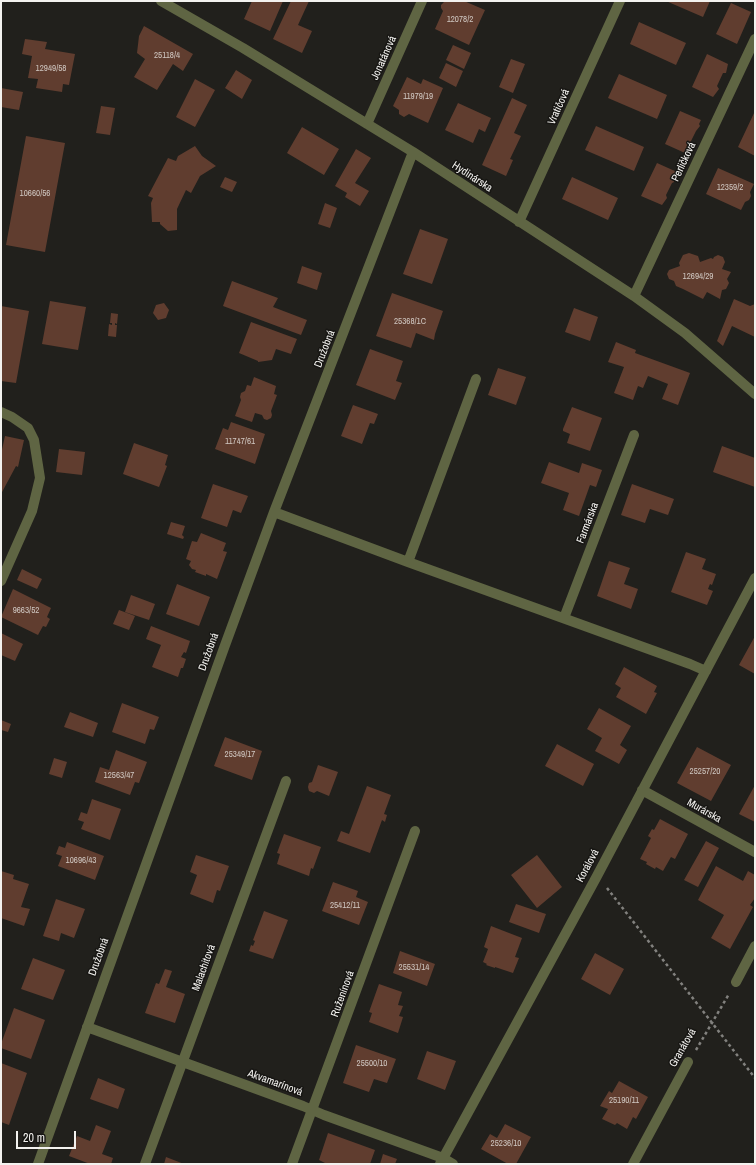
<!DOCTYPE html>
<meta charset="utf-8">
<style>
body{margin:0}
#map{position:relative;width:756px;height:1165px;overflow:hidden;background:#21201c;font-family:"Archivo Narrow",sans-serif}
canvas{display:block}
.frame{position:absolute;inset:0;border:2px solid #f3f2ef;pointer-events:none}
.scale{position:absolute;left:16px;top:1131px;width:60px;height:18px;box-sizing:border-box;border:2px solid #f3f2ef;border-top:0;padding-left:5px;font-size:12px;line-height:14px;white-space:nowrap;color:#f3f2ef;-webkit-text-stroke:3px #171613;paint-order:stroke}
</style>
<div id="map">
<canvas width="756" height="1165"></canvas>
<div class="frame"></div>
<div class="scale">20 m</div>
</div>
<script>
const ctx = document.querySelector('canvas').getContext('2d');
ctx.lineJoin = 'round';
function paint(path, color) { ctx.fillStyle = color; ctx.fill(path, 'evenodd'); }
function trace(path, color, width, dash) { ctx.strokeStyle = color; ctx.lineWidth = width; ctx.lineCap = dash ? 'butt' : 'round'; ctx.setLineDash(dash || []); ctx.stroke(path); }
function write(font, color, halo, rows, align = 'center') {
  ctx.font = font + ' "Archivo Narrow",sans-serif'; ctx.lineWidth = 3; ctx.setLineDash([]); ctx.textBaseline = 'middle'; ctx.strokeStyle = halo; ctx.fillStyle = color; for (const [text, x, y, turn = 0] of rows) {
    ctx.save(); ctx.translate(x, y); ctx.rotate((+turn || 0) * Math.PI / 180); ctx.textAlign = isNaN(turn) ? turn : align; if (halo) ctx.strokeText(text, 0, 0); ctx.fillText(text, 0, 0); ctx.restore();
  }
}
const building = new Path2D(`
 M252,1h31l-13,30 -26,-12z
 M291,1h18l-11,24 14,6 -10,22 -29,-14z
 M448,1h16l21,9 -16,35 -34,-16 8,-18 -2,-3v-3l3,-3z
 M666,1h44l-7,16z
 M731,3l20,9 -14,32 -21,-10z
 M639,22l47,21 -10,22 -46,-21z
 M144,26l49,28 -10,17 -10,-7 -16,26 -23,-13 11,-18 -8,-6 2,-17z
 M25,39l22,3 -2,7 30,5 -6,31 -6,-1 -1,8 -26,-4 2,-9 -10,-1 4,-22 -10,-2z
 M453,45l18,8 -7,16 -18,-9z
 M707,54l21,10 -2,9h-3l-6,13 2,3 -6,8 -21,-10z
 M511,59l14,5 -12,29 -14,-6z
 M446,63l17,8 -7,16 -17,-9z
 M236,70l16,10 -10,19 -17,-11z
 M619,74l48,21 -10,24 -49,-21z
 M407,77l14,7 2,-5 20,9 -15,35 -19,-9 -5,3 -5,-3v-4l-6,-4z
 M195,79l20,11 -20,37 -19,-10z
 M1,88l22,4 -4,18 -18,-3z
 M512,98l15,7 -13,28 7,3 -11,23 3,1 -7,16 -24,-11z
 M458,103l33,15 -6,14 -6,-3 -6,14 -28,-13z
 M101,106l14,2 -5,27 -14,-2z
 M680,111l21,9 -2,4 1,2 -4,5 -6,12 1,2 -1,4 -3,1 -2,3 -20,-9z
 M755,111v45l-17,-9z
 M596,126l48,21 -10,24 -49,-21z
 M302,127l37,22 -15,26 -37,-22z
 M26,136l39,7 -20,109 -39,-7z
 M195,146l7,10 14,10 -16,10 -9,17 -5,-3 -9,19v21l-9,1 -8,-7v-2h-8l-1,-19 2,-5 -5,-2 20,-38 8,3 2,-5z
 M356,149l15,9 -16,25 14,8 -9,15 -15,-9 2,-4 -12,-7z
 M657,163l20,9 -3,10 -2,1 -6,12 1,3 -5,7 -21,-9z
 M718,168l36,16 -4,8 1,4 -2,4 -4,2 -4,8 -35,-16z
 M225,177l12,5 -5,10 -12,-5z
 M572,177l46,21 -10,22 -46,-21z
 M325,203l12,5 -7,20 -12,-4z
 M420,229l28,10 -16,45 -29,-10z
 M689,253l9,3 2,6 11,-4 2,1 1,-2 4,-2 5,2 2,5 -3,7 9,3 -4,7 2,4 -3,6 -4,1 -2,9 -13,-7 -4,7 -20,-10 -7,-3 -2,-5 -5,-2 -2,-5 2,-4 11,-4 -1,-3 4,-8z
 M302,266l20,7 -5,17 -20,-7z
 M232,281l46,17 -5,9 34,13 -6,15 -78,-29z
 M392,293l51,18 -8,23 -1,6 -18,-7 -5,15 -35,-12z
 M734,299l16,7 5,-2v33l-23,-11 -9,20 -6,-5z
 M50,301l36,6 -8,43 -36,-6z
 M164,303l5,7 -3,8 -8,2 -5,-7 3,-8z
 M1,306l28,5 -13,72 -15,-2z
 M574,308l24,9 -8,24 -25,-9z
 M111,313l7,1 -1,10 -2,-1v2h2l-1,12 -8,-1 1,-12 3,1v-2h-2z
 M251,322l46,17 -6,15 -15,-5 -4,11 -14,2v-1l-19,-8z
 M616,342l20,8 -1,3 55,20 -12,32 -16,-6 6,-15 -20,-8 -5,12 -5,-2 -5,14 -19,-7 10,-26 -16,-5z
 M370,349l33,12 -7,20 6,2 -7,17 -39,-15z
 M498,368l28,9 -10,28 -28,-10z
 M254,377l22,9 -2,8 3,1 -6,16 1,4 -1,3 -4,2 -3,-1 -2,-4 -7,-2 -3,9 -17,-6 6,-16 -1,-3 1,-4 4,-2 2,-6 4,1z
 M353,405l25,9 -4,10 -4,-1 -8,21 -21,-8z
 M572,407l30,11 -12,33 -23,-8 3,-9 -7,-3v-2z
 M231,422l34,12 -10,30 -40,-15 8,-21 5,2z
 M5,436l19,4 -6,27 -2,-1 -15,28v-40z
 M134,443l34,12 -3,10 2,1 -8,21 -36,-13z
 M722,446l33,12v29l-42,-15z
 M59,449l26,3 -3,23 -26,-3z
 M549,462l30,11 3,-10 20,7 -6,17 -6,-2 -11,31 -16,-6 6,-17 -28,-10z
 M213,484l35,12 -7,17 -8,-3 -6,17 -26,-9z
 M632,484l42,15 -6,16 -18,-6 -5,14 -24,-8z
 M171,522l14,4 -3,9 2,2 -1,2 -16,-5z
 M201,533l25,10 -3,8 4,1 -10,27 -11,-5v2l-11,-4 1,-2 -4,-1 -3,-4 2,-4 -5,-2 6,-18 5,1z
 M686,552l20,7 -4,10 14,5 -4,11 -2,-1 -2,5 5,2 -6,14 -36,-13z
 M609,561l21,7 -6,16 14,5 -7,20 -34,-13z
 M22,569l20,10 -5,10 -20,-9z
 M177,584l33,13 -11,29 -33,-12z
 M13,589l38,19 -4,9 3,2 -4,8 -3,-1 -5,9 -37,-18z
 M131,595l24,9 -6,16 -24,-8z
 M119,610l16,6 -6,14 -16,-6z
 M151,626l39,15 -4,12 -2,-1 -3,5 5,2 -3,9h-2l-3,9 -26,-10 9,-22 -15,-6z
 M1,633l22,11 -8,17 -14,-6z
 M755,636v38l-16,-9z
 M624,667l33,19 -3,6 3,1 -11,21 -30,-17 5,-9 -6,-4z
 M122,703l37,14 -5,13 -4,-1 -5,15 -33,-12z
 M599,708l32,18 -11,19 7,5 -8,14 -24,-13 7,-13 -15,-9z
 M70,712l28,11 -5,14 -29,-10z
 M1,720l10,4 -3,8 -7,-2z
 M225,737l37,14 -10,29 -38,-14z
 M557,744l37,20 -11,22 -38,-20z
 M697,747l34,18 -20,36 -34,-18z
 M116,750l31,12 -8,21 -4,-1 -5,13 -35,-13 5,-15 9,3z
 M54,758l13,4 -5,16 -13,-4z
 M318,765l20,7 -9,24 -12,-5 -3,2 -5,-2 -1,-4 1,-4 3,-1z
 M755,785v37l-16,-8z
 M367,786l24,9 -7,19 3,1 -2,7 -3,-2 -12,33 -33,-12 4,-10 8,3z
 M92,799l29,10 -11,31 -29,-11 3,-7 -6,-2 3,-8 6,2z
 M660,819l28,15 -13,25 -4,-2 -8,14 -7,-4 -1,2 -9,-5 1,-2 -7,-3 11,-21 -3,-2 4,-7 2,1z
 M284,834l37,13 -8,22 -2,-1 -2,8 -32,-12 3,-10 -3,-1z
 M706,841l13,7 -21,39 -14,-7z
 M67,842l37,14 -9,24 -37,-14 4,-10 -6,-2 3,-8 6,2z
 M196,855l33,11 -9,25 -3,-1 -4,13 -23,-9 7,-19 -7,-3z
 M537,855l25,32 -25,21 -26,-33z
 M716,866l27,15 5,-10 7,4v23l-5,7 3,2 -23,42 -19,-11 13,-23 -26,-15z
 M1,871l13,4 -1,4 16,5 -8,23 9,2 -6,17 -23,-8z
 M333,882l25,9 -2,6 12,5 -9,23 -37,-14z
 M56,899l29,10 -11,29 -13,-5 -2,8 -16,-5z
 M516,904l30,10 -7,19 -30,-11z
 M264,911l24,9 -15,39 -24,-8 2,-6 2,1 2,-5 -2,-1z
 M491,926l31,12 -7,19 4,1 -6,15 -18,-6v1l-9,-3 1,-1 -4,-2 5,-13 -4,-2z
 M400,951l35,13 -8,22 -34,-13z
 M595,953l29,16 -14,26 -29,-16z
 M33,958l32,12 -12,30 -32,-11z
 M165,969l7,2 -6,16 19,7 -10,29 -30,-10 11,-30 3,1z
 M379,984l23,8 -4,13 5,1 -4,10 4,1 -5,16 -29,-11 3,-9 -3,-1z
 M14,1008l31,12 -14,39 -30,-11v-4z
 M356,1045l40,14 -9,24 -13,-4 -5,13 -26,-9z
 M427,1051l29,10 -11,29 -28,-11z
 M1,1063l26,10 -18,52 -8,-3z
 M98,1078l27,11 -7,20 -28,-10z
 M619,1081l29,16 -12,22 -3,-2 -6,12 -10,-6 -2,2 -13,-6 6,-10 -8,-3 9,-15 3,2z
 M505,1124l26,13 -15,27h-8l-27,-15 9,-15 7,4z
 M96,1125l15,6 -9,23 11,4 -2,6h-21l-21,-8 8,-20 13,5z
 M328,1133l47,17 -5,14h-43l-8,-4z
 M383,1154l14,5 -2,5h-15z
 M166,1157l18,7h-20z`);
const path = new Path2D(`
 M607,888l148,190
 M696,1050l33,-56`);
const minor = new Path2D(`
 M161,1l82,47 170,104 221,144 51,37 70,61
 M367,124l55,-123
 M519,222l101,-221
 M634,296l121,-257
 M1,412l11,5 16,11 6,12 6,38 -8,33 -31,70
 M274,512l134,50 282,102 16,7
 M408,562l68,-183
 M564,618l70,-183
 M642,790l113,62
 M736,982l19,-36
 M87,1027l216,79 21,9 119,43 10,6
 M38,1164l186,-516 50,-136 139,-360
 M145,1164l141,-383
 M292,1164l123,-333
 M440,1164l157,-288 158,-298
 M633,1164l55,-102`);
const numberNames = [
 ["12078/2",460,20],
 ["25118/4",167,56],
 ["12949/58",51,69],
 ["11979/19",418,97],
 ["12359/2",730,188],
 ["10660/56",35,194],
 ["12694/29",698,277],
 ["25368/1C",410,322],
 ["11747/61",240,442],
 ["9663/52",26,611],
 ["25349/17",240,755],
 ["25257/20",705,772],
 ["12563/47",119,776],
 ["10696/43",81,861],
 ["25412/11",345,906],
 ["25531/14",414,968],
 ["25500/10",372,1064],
 ["25190/11",624,1101],
 ["25236/10",506,1144]
];
const streetNames = [
 ["Jonatánová",384,58,-66],
 ["Vratičová",559,107,-66],
 ["Perličková",684,162,-65],
 ["Hydinárska",472,177,33],
 ["Družobná",325,349,-69],
 ["Farmárska",588,523,-69],
 ["Družobná",209,652,-70],
 ["Murárska",704,811,29],
 ["Korálová",588,866,-62],
 ["Družobná",99,957,-70],
 ["Malachitová",204,968,-70],
 ["Ruženínová",343,994,-70],
 ["Granátová",683,1048,-60],
 ["Akvamarínová",275,1083,20]
];
paint(building, '#603d2f');
trace(path, '#82817e', 2.5, [3, 3]);
trace(minor, '#5f6543', 10);
write('9px', '#cec5bf', null, numberNames);
write('11px', '#f3f2ef', '#171613', streetNames);
</script>
